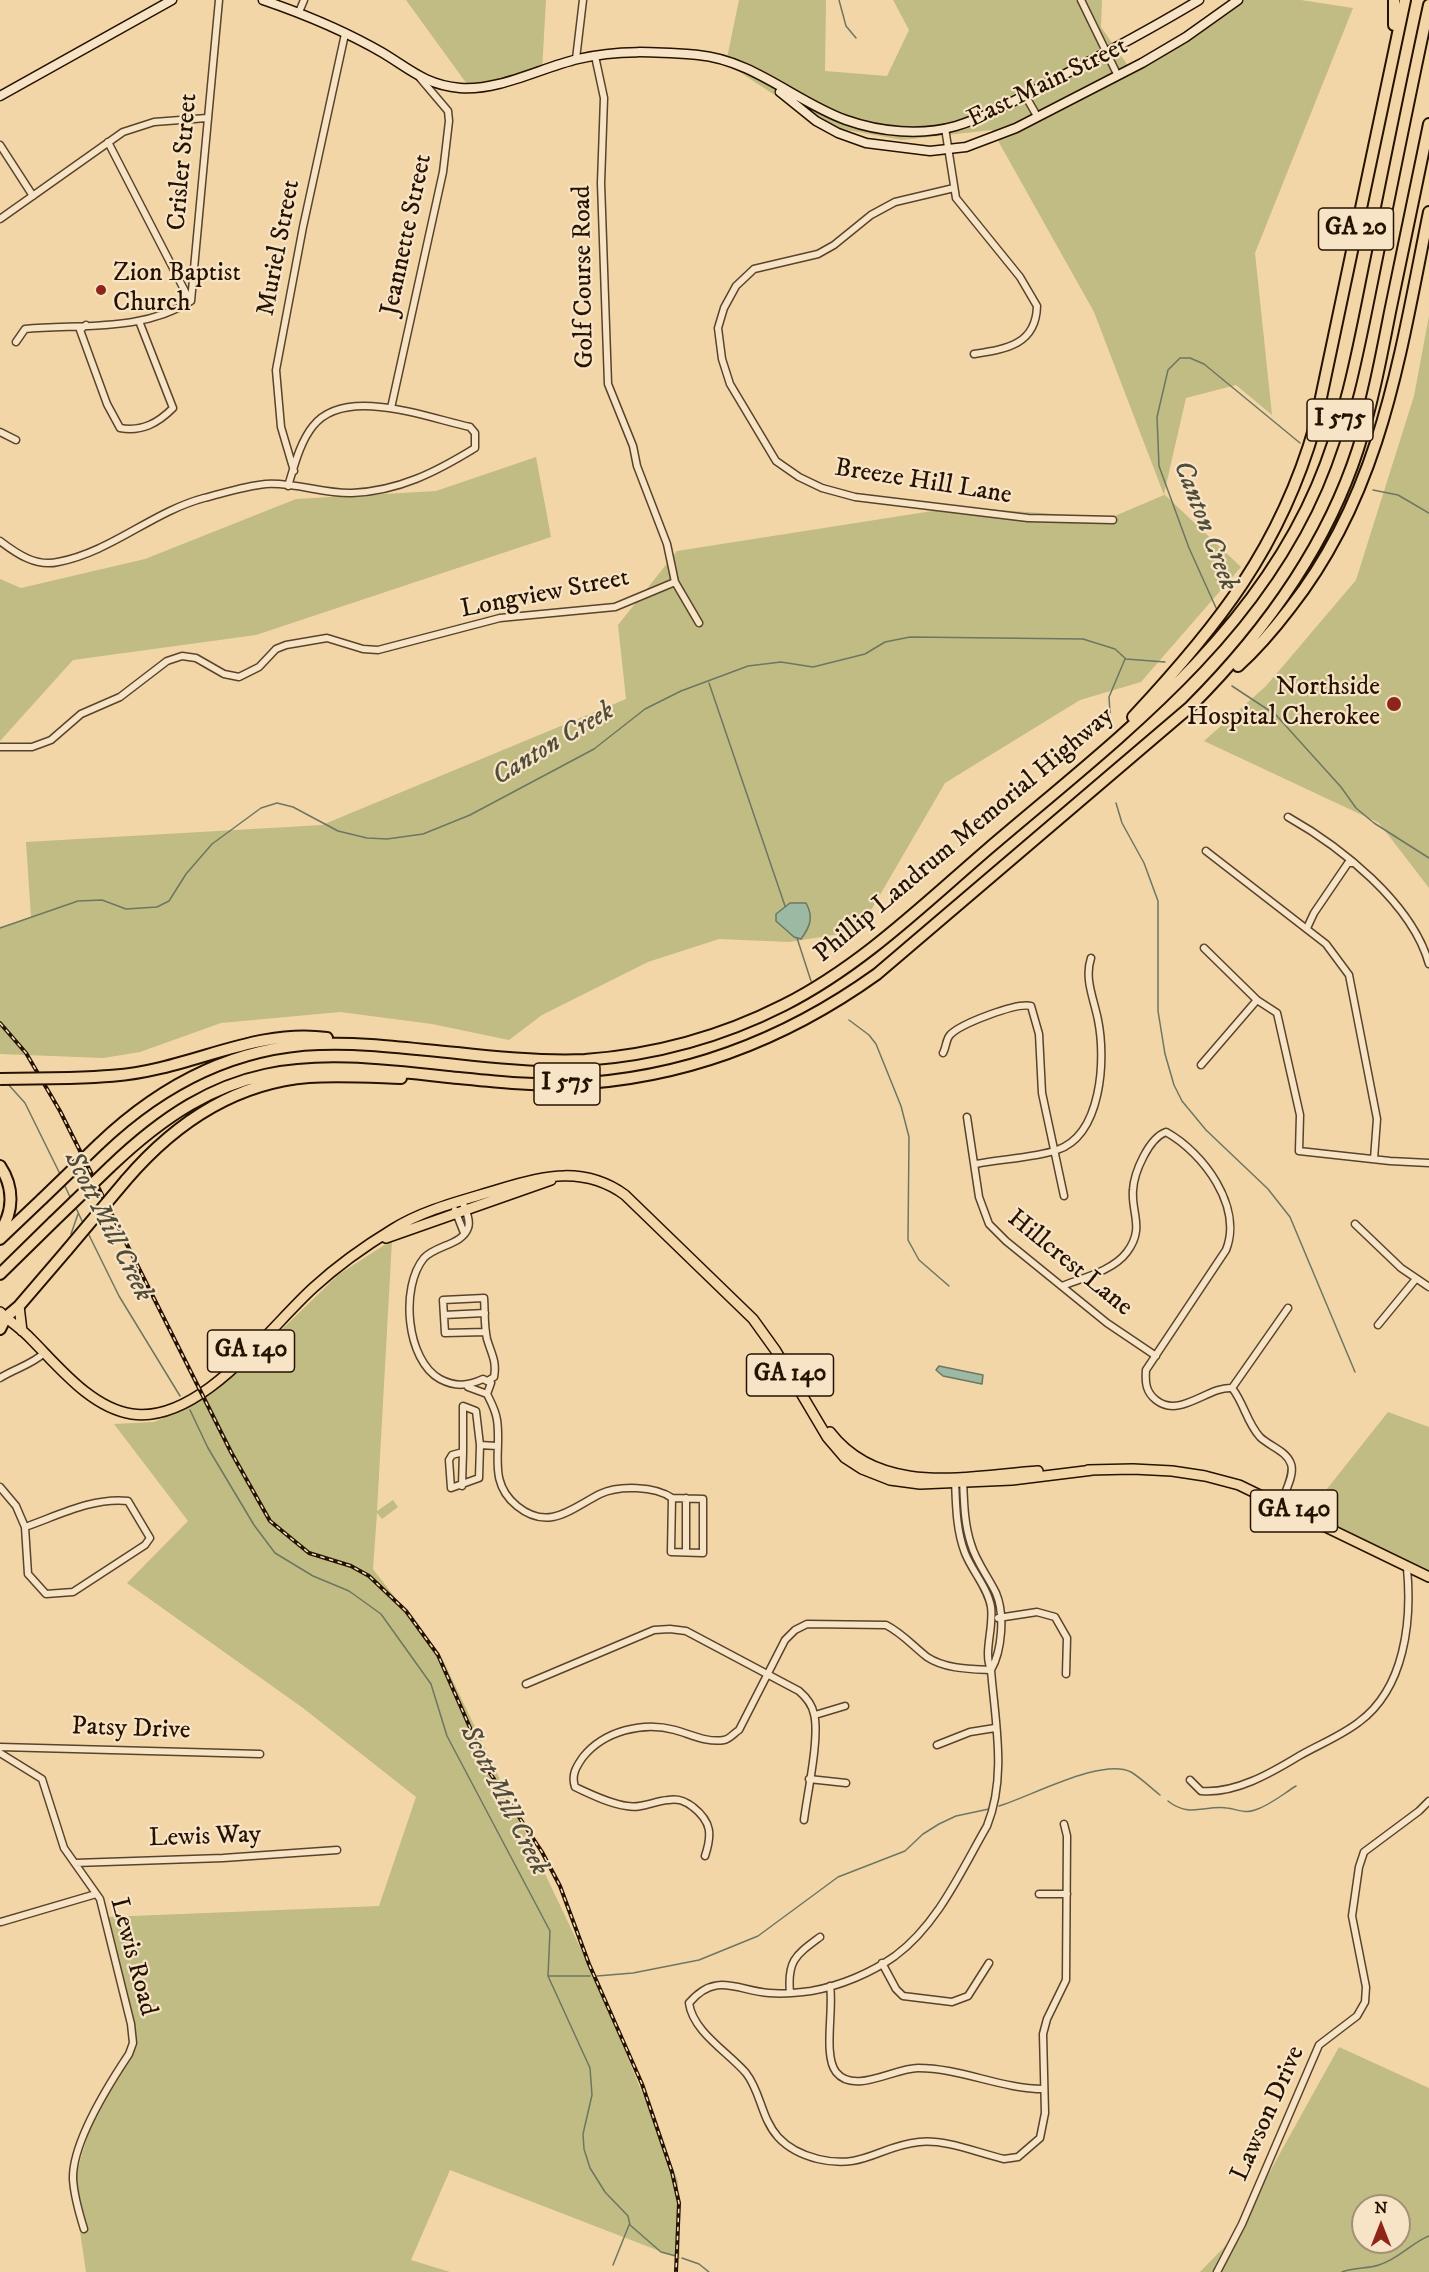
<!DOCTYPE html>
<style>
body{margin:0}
#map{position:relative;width:1429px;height:2272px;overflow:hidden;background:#f3d6a7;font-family:"IM FELL DW Pica",serif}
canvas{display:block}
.north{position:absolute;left:1351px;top:2194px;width:60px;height:60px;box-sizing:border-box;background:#f7e4c6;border:2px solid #a39077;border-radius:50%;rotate:0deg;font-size:16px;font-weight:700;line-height:24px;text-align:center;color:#261200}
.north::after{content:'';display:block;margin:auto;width:21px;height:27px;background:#8f2418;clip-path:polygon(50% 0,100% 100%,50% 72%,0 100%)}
</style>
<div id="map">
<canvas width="1429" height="2272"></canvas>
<div class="north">N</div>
</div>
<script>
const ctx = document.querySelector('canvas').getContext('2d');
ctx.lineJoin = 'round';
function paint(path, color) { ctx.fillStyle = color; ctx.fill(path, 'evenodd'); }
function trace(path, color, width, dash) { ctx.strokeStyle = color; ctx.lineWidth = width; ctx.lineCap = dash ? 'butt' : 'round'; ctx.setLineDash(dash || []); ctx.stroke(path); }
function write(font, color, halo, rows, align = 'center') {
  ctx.font = font + ' "IM FELL DW Pica",serif'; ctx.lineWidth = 4.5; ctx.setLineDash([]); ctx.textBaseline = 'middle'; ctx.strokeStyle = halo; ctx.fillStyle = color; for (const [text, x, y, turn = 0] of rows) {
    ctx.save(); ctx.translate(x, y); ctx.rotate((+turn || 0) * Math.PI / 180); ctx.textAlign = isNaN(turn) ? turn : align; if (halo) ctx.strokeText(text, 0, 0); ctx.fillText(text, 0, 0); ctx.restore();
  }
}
const green = new Path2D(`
 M406,0h140l-4,71 -70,20z
 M739,0h87l-1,71 62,5 22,-46 -16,-30h209l-1,27 30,43 97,-70h73l52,8 -98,245 17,162 -36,-30 -50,13 -22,96 77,73 -100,115 -61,18 -135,83 -86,148 -70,11 -70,-3 -71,23 -106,53 -33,25 -77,-16 -92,-12 -119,11 -81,29 -37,6 -103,-4v-127l31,-10 -5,-75 296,-17 304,-126 -8,-74 59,-74 281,-44 152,11 54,-23 -70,-183 -102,-182 -90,10 -82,-15 -94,-62z
 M1429,316v572l-50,-65 -175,-82 62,-55 90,-106 58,-184z
 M536,457l15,80 -295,98 -183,25 -73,81v-162l21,9 124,-29 151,-60 140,-8z
 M392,1240l-15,271 16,-11 5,7 -16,12 -5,-6 -4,56 70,91 156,327 79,194 2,78 -230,-89 -39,90 39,12h-364l-13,-87 25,-85 36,-63 -27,-120 272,-11 37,-109 -113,-89 -176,-125 61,-62 -74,-97 40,-2 40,-17 44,-33 100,-97z
 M1388,1412l41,15v150l-122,-63z
 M1339,2047l90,41v184h-229l33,-34zM1363,2206h36v36h-36z`);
const water = new Path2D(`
 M790,903h16c8,14 4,24 -5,36l-7,-2 -18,-16v-7z
 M939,1366l44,9 -1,9 -39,-8 -7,-6z`);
const stream = new Path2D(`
 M839,0l7,26 10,12
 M1373,490l25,5 31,18
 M1217,610l-28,-62 -30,-82 -2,-49 11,-47 12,-12h10l14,6 96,79
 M709,683l76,223
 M1232,686l44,29 65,72 15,21 18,15 55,35
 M1110,713l-1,-16 16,-38
 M1116,803l6,20 22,40 14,38v110l7,43 9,31 8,16 24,29 62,59 22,28 65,155
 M0,928l78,-27 24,-1 24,9 31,-2 12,-6 17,-27 26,-30 49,-36 16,-5 16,4 45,24 29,7 20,1 36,-5 47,-19 124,-66 51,-40 36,-18 67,-25 33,-4 32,5 52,-13 20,-12 25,-5 173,2 32,10 11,10 39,3
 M797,938l14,43
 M849,1020l20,15 7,9 25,62 8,31 -1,103 11,20 30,26
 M7,1083l18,20 35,71
 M64,1184l7,15
 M76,1208l7,15
 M88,1233l31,63 61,100
 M71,1234l7,-20
 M190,1410l18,38 46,77 21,28 38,23 36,15 32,23 50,70 16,52 103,195 -2,45 42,92 2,27 -9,39 1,15 6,19 15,24 23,24 2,9 31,27 15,4
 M1168,1801c21,17 37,4 59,7 9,1 18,6 28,2 14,-4 28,-16 41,-24
 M999,1806c31,-9 103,-49 132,-34 10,6 20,16 29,23
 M549,1976h41
 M597,1976l36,-3 66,-13 59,-24 80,-59 67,-26 18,-17 16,-10 17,-8 33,-7
 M682,2258l17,6 10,8
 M613,2265l16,-40
 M1342,2272c12,-5 25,-3 37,-7 20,-6 32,-22 50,-29`);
const street = new Path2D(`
 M1081,0l36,74
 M299,12l5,-12
 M595,56l9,42 -3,85 7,201 25,62 4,20 30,78 8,38 24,41
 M576,59l7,-59
 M1025,95l12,21
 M945,128l11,70 64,79 17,29c-1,39 -31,43 -63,48
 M108,142l82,159
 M0,145l33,51
 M954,188l-59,14 -24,13 -37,30 -16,9 -64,15 -18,17 -12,22 -6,20 4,31 8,25 46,77 23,16 23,11 33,9 173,21 85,2
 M0,219l123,-87 31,-10 53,-4
 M86,325l-6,5 27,74 13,24c22,4 38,-5 53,-20l-34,-87
 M16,342l9,-13c56,-5 117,3 166,-28l28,-301
 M391,408l52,-236 6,-51 -1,-10 -28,-33
 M0,432l16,8
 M294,471l-13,-44 -5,-57 27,-143 42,-193
 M0,541c17,13 36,26 58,21 53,-10 94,-50 146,-64 20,-5 41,-12 62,-14 29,-2 58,10 86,9 47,-2 84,-21 123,-45v-15l-5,-6c-42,-9 -125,-42 -157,-1 -13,16 -19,41 -25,60
 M0,747h32l19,-7 30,-26 39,-17 47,-36 15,-5 14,2 28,16 15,3 20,-10 17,-18 10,-4 41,-7 36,11 15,1 122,-32 115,-11 60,-25
 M1288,817c53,30 124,86 141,147
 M1206,851l120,93 23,31 28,144 -3,40
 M1307,928l7,-15 34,-50h4
 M1204,948l53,52 20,13 23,102 -1,36 91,10 39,2
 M943,1053c3,-5 3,-14 7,-18 10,-11 67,-33 81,-29l8,28 3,59 22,103
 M1201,1065l56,-65
 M967,1117l12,80 10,27 17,17 101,82 49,33
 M976,1164c24,-5 58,-6 81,-14 45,-15 49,-91 41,-130 -4,-21 -14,-41 -7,-62
 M462,1201c3,8 9,19 6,27 -6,17 -32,17 -44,30 -24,29 -18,102 16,121 15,8 28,7 43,0l8,4 -4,11c4,8 9,17 10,26 5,31 -10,62 20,86 32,26 55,2 83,-12 19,-9 55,-8 72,4
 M455,1210l9,23
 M1355,1224l46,44 28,19
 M1062,1286c20,-8 51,-15 65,-34 18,-24 4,-39 6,-62 1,-18 16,-52 33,-58 38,21 77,75 60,118l-80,120c-1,13 0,22 10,30 24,19 52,-14 76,-12l56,-80
 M444,1315l41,-2
 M1378,1325l37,-45
 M486,1332l-41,1 -2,-33 41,-2c1,13 0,28 3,41 4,14 10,22 7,38l-5,3
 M0,1378c14,-9 33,-14 44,-25
 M468,1387l19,7
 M1232,1388c12,15 15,35 28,49 9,9 27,14 31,27 4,11 -7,29 -10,40
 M480,1445l-4,-34 -13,-5v46l-11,3 -3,5 2,28 28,-10 1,-33 17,1
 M963,1479c1,22 1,44 8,65 5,18 17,32 25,49 9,21 6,58 -5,77
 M955,1480c1,24 1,50 10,73 7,18 23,35 26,54 3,21 -8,45 0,63 4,51 16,107 -4,156 -26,45 -49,98 -92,130 -24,17 -55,30 -84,35 -14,2 -29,3 -42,2 -31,-2 -53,-22 -80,10 4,29 39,49 57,70 15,19 15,45 32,64 11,12 24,18 40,22 45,11 61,-13 101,-17 27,-3 59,11 85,17l14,-2 22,-19 5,-25 -2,-79 4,-15 19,-39 1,-144 -3,-12
 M462,1486l1,-34
 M0,1487l16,19 9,21 3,47 18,20 27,-2 72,-47 5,-7 -22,-37c-35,-4 -71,15 -103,26
 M672,1498l31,1v54l-32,-1z
 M686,1498v54
 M998,1618l39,-6 18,5 12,21 -1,36
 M526,1684l128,-54 16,-1 16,2 113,60c7,6 13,13 15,23 6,23 -7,81 -10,106
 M815,1715l30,-9
 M937,1745l33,-13 25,-4
 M0,1747l260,7
 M0,1753l42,26 22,69 36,51 31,125 2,19 -4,11c-20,30 -57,89 -56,125 1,17 6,34 11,50
 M809,1779l37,4
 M1190,1780l11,11c34,3 70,-18 98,-35 19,-11 42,-20 60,-34 46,-34 53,-101 48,-154
 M705,1856c7,-21 7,-34 -12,-49 -8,-6 -15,-9 -25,-7 -14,1 -27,9 -41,6 -17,-2 -37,-12 -52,-19 -4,-12 1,-20 8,-30 21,-26 60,-36 92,-27 15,4 32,13 49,10 6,-1 10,-7 15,-10l46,-90 10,-10 12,-6 79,1c16,8 27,21 41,32 18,12 43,12 64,13
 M75,1863l148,-5 114,-8
 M1039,1894h28
 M1,1922l95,-28
 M882,1963l14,26 7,7 49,6 16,-6 21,-33
 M830,1986c4,23 -7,69 6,86 18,23 58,-4 82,-4 43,0 83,21 126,21
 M790,1993c-3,-33 6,-38 30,-56
 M1217,2272l25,-48 77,-179 38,-29 8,-14 1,-15 -14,-71 7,-49 5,-15 55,-41 10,-10`);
const secondary = new Path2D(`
 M263,0c41,14 82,31 120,53 28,17 43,32 77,35 39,3 80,-20 118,-29 41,-10 79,-7 120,-4 55,5 98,47 148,65 34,12 75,16 110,6 33,-10 65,-29 96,-45 50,-26 99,-52 147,-81
 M780,92l36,29 22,12 28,10 64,8 36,-4 50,-19 126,-65 44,-26 52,-37
 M0,96l172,-96`);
const primary = new Path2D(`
 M386,1238l165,-58
 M19,1306l3,25
 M0,1312c10,10 22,17 31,27 27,27 60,69 101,75 68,10 136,-85 181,-126 24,-22 52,-42 80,-59 32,-20 72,-29 107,-40 44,-14 85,-23 125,6l128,124 23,32 51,86 18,21 17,11 28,11 30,4 92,-4 81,-10
 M830,1432c50,65 137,44 208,39
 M1088,1470l45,-1 39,2 33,5 34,9 190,92`);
const highway = new Path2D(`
 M1394,0v25
 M1238,666c19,-17 36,-37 52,-58 92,-117 110,-254 139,-396
 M1133,717c85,-91 147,-169 182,-291l90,-426
 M69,1078c29,-1 58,-2 87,-9 58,-13 110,-39 171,-31
 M99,1144c61,-58 135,-97 220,-100 46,-2 92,5 138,9 43,5 85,9 128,7 70,-5 138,-24 199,-55 77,-39 139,-100 204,-156 125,-107 262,-207 329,-363 30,-70 43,-145 58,-219 18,-88 35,-175 54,-262
 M0,1166c14,21 14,45 0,66
 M110,1167c114,-109 189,-107 338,-90 41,4 82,9 122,7 114,-5 215,-44 307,-110l313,-267c72,-72 136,-159 168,-258 14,-44 23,-91 32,-137 13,-63 26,-125 39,-188
 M126,1180c48,-56 108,-97 183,-103 31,-2 62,0 92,1
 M0,1239l42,-40
 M0,1274l53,-52
 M0,1329l6,-12 13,-11 48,-56`);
const rail = new Path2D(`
 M0,1023l26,30 34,58 171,341 39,69 39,32 42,13 18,10 37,35 32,44 52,118 52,79 18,34 29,78 53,120 30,88 7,31 -3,69`);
const highwayBridge = new Path2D(`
 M0,1079l69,-1
 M42,1199l57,-55
 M53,1222l57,-55
 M67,1250l59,-70`);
const markers = [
 [101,290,6,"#8f2418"],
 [1394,704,8,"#8f2418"]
];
const shields = [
 [1356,229,75],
 [1340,420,66],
 [567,1084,66],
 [251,1351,87],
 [790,1375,87],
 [1294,1511,87]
];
const shieldNames = [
 ["GA 20",1356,229],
 ["I 575",1340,420],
 ["I 575",567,1084],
 ["GA 140",251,1351],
 ["GA 140",790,1375],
 ["GA 140",1294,1511]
];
const streetNames = [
 ["East Main Street",1048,84,-26],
 ["Crisler Street",184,162,-85],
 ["Jeannette Street",408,235,-78],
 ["Muriel Street",280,248,-79],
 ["Golf Course Road",585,277,-91],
 ["Breeze Hill Lane",923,483,9],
 ["Longview Street",545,595,-11],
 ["Phillip Landrum Memorial Highway",965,836,-40],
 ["Hillcrest Lane",1069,1264,39],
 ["Patsy Drive",131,1730,2],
 ["Lewis Way",205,1838,-2],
 ["Lewis Road",132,1957,75],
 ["Lawson Drive",1269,2114,-66]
];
const poiNames = [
 ["Zion Baptist",113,275],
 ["Church",113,305],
 ["Northside",1380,689,"right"],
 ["Hospital Cherokee",1380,719,"right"]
];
const waterNames = [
 ["Canton Creek",1204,526,69],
 ["Canton Creek",554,745,-31],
 ["Scott Mill Creek",107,1227,63],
 ["Scott Mill Creek",503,1801,63]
];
paint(green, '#c0bc83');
paint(water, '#9cb9a4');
trace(water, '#6d7662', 1.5);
trace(stream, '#6d7662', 1.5);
trace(street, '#59432a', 9);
trace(secondary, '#261200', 11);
trace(primary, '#261200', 12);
trace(highway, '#261200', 14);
trace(street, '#f7e4c6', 6);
trace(secondary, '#f7e4c6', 8);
trace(primary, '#f3d6a7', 9);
trace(highway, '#f3d6a7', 10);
trace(rail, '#261200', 4);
trace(rail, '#f7e4c6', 1.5, [4.5]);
trace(highwayBridge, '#261200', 14, []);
trace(highwayBridge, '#f3d6a7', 10);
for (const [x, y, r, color] of markers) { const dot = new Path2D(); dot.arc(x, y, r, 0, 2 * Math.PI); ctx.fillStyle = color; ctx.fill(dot); trace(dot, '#f7e4c6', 2); }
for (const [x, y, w] of shields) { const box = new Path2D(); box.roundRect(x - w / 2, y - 21, w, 42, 4.5); ctx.fillStyle = '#f7e4c6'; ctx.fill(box); trace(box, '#261200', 1.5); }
write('bold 24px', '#261200', null, shieldNames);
write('26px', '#261200', '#f7e4c6', streetNames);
write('26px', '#261200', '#f7e4c6', poiNames, 'left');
write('italic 27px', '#4f4c39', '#f7e4c6', waterNames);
</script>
